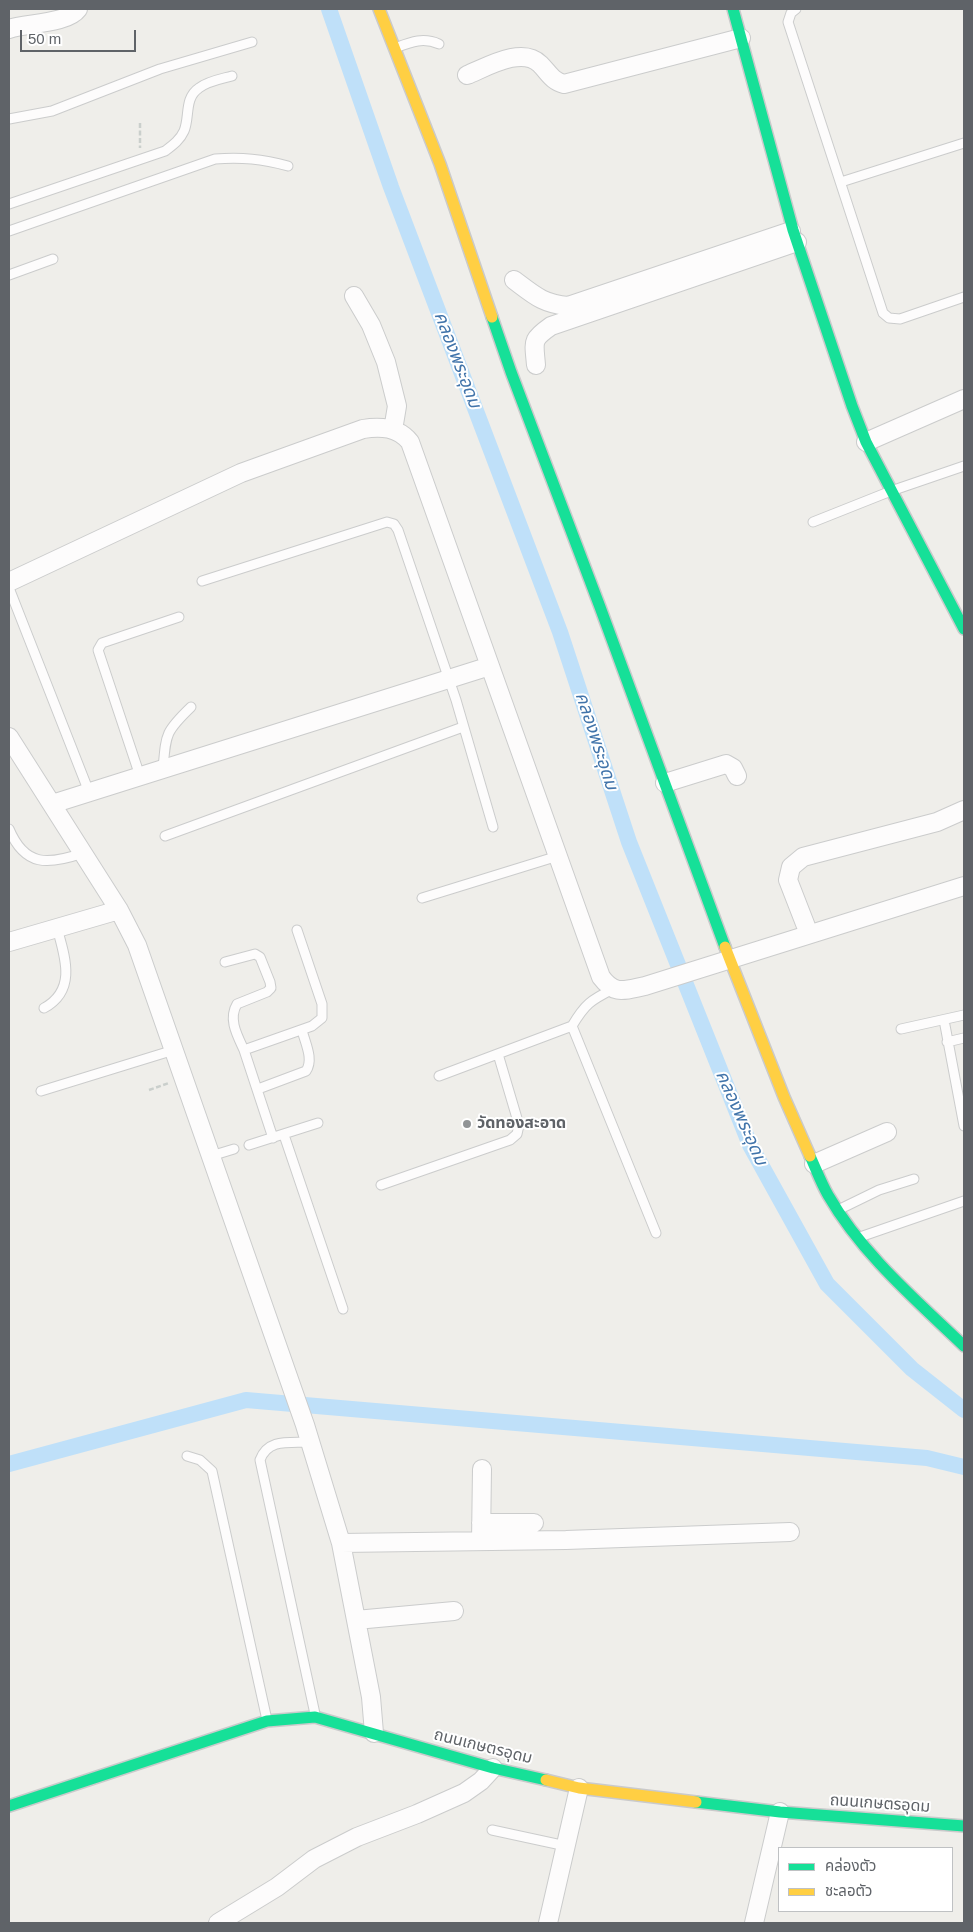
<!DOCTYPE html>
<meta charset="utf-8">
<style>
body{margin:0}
#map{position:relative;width:973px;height:1932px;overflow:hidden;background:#efeeea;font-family:Arial,"Noto Sans Thai",sans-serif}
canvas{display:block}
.frame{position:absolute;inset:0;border:10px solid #5f6368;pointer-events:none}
.legend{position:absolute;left:778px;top:1847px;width:175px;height:65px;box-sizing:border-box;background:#fff;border:1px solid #bfc1c3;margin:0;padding:6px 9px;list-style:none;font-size:15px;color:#5f6368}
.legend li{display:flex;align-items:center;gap:10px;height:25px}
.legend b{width:25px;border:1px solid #bfc1c3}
.scale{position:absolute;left:20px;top:30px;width:116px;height:22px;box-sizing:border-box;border:2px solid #5f6368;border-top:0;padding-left:6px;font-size:15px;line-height:18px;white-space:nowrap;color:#5f6368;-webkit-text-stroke:4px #fff;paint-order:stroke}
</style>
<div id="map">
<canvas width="973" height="1932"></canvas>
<div class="frame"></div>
<ul class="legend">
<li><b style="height:6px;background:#16e098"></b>คล่องตัว</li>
<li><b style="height:6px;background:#ffcf43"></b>ชะลอตัว</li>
</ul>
<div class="scale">50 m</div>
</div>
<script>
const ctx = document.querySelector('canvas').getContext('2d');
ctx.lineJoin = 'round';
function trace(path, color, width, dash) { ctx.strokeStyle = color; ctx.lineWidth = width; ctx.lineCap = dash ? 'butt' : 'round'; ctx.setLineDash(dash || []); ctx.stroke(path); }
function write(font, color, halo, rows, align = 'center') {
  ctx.font = font + ' Arial,"Noto Sans Thai",sans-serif'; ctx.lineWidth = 4; ctx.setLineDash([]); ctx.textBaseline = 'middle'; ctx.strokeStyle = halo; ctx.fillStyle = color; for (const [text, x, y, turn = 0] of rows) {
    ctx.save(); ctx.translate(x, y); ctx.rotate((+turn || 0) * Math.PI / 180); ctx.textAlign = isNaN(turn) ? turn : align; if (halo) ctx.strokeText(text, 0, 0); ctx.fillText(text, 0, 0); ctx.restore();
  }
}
const canal = new Path2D(`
 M329,9l62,178 169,445 69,210 121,303 77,139 85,85 52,41
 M9,1464l237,-64 681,58 37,9`);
const path = new Path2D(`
 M140,123v25
 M149,1090l20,-7`);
const lane = new Path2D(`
 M796,9l-5,4 -3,9 95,291 6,5 11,1 64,-22
 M395,48c16,-6 28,-11 44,-4
 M9,119l43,-8 108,-42 92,-27
 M841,182l123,-39
 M9,204l156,-53c8,-6 15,-11 19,-20 6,-14 0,-33 15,-43 9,-7 22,-9 33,-12
 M9,231l206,-72c27,-2 47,0 73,7
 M9,275l44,-16
 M813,522l78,-31 73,-25
 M202,581l185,-59 7,2 4,6 58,170 37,127
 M9,588l80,204
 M163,769c3,-35 2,-37 28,-62
 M140,776l-42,-126 4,-7 77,-26
 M9,829c16,38 39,36 74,24
 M165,836l298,-109
 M422,898l136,-42
 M225,962l30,-8 5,3 10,25 1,6 -4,4 -30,12c-9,15 0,31 7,46
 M613,989c-22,11 -28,15 -41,37l84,207
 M44,1008c33,-18 21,-51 13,-80
 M944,1020l20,106
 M901,1029l63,-14
 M947,1042l17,-4
 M439,1076l133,-50
 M258,1089l48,-18c8,-12 -1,-28 -4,-41
 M41,1091l133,-41
 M284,1135l59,174
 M273,1138l-29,-88 68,-24 10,-8v-14l-25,-74
 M249,1145l69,-22
 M211,1156l23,-7
 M381,1185l129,-45 7,-6 2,-9 -21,-71
 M838,1210l41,-20 35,-11
 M860,1237l104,-36
 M310,1442c-20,1 -42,-4 -50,18l55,254
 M187,1456l13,4 12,11 55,249
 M492,1830l74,16`);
const street = new Path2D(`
 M9,29c17,-6 58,-5 69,-20
 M467,75c20,-8 55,-29 73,-11 9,9 12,17 24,20l177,-46
 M514,280c20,15 29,24 54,26l223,-75
 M354,296l17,29 15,37 11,44 -4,24
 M536,365c-2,-24 -5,-25 15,-39l246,-84
 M866,442l98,-43
 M9,582l232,-109 122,-44c18,-3 35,-2 47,13l191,535c14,19 24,13 44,9l319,-100
 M9,737l110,173 18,35 168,480 36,118 30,154 3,36
 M665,783l61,-19 7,4 4,8
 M52,804l438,-138
 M809,934l-21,-54 3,-13 12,-10 134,-35 27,-12
 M9,942l110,-32
 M814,1164l73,-32
 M481,1523h53
 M481,1541l1,-72
 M341,1543l225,-3 224,-8
 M356,1620l98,-9
 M218,1923l59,-36 37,-28 43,-22 60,-23 47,-21 17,-12 12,-13
 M548,1923l31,-135
 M754,1923l26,-111`);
const fast = new Path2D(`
 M733,9l60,221 59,176 14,36 98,187
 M492,317l19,55 89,235 125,340
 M810,1156c6,13 11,27 18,39 34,59 87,104 136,151
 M696,1802l84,10 184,14
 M9,1806l258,-85 48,-4 178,51 53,12`);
const slow = new Path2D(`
 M379,9l61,155 52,153
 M725,947l59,150 26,59
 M546,1780l33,8 117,14`);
const markers = [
 [467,1124,5,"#919496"]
];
const poiNames = [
 ["วัดทองสะอาด",477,1124]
];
const streetNames = [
 ["ถนนเกษตรอุดม",483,1747,14],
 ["ถนนเกษตรอุดม",880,1804,4]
];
const waterNames = [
 ["คลองพระอุดม",457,360,69],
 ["คลองพระอุดม",596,741,72],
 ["คลองพระอุดม",741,1118,66]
];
trace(canal, '#bfe0f9', 16);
trace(lane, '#cbcccc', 11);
trace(street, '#cbcccc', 20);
trace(fast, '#cacacb', 14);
trace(slow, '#cacacb', 14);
trace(path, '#cacfcc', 2.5, [5, 2.5]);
trace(lane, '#fdfcfc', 9);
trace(street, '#fdfcfc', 18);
trace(fast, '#16e098', 11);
trace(slow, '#ffcf43', 11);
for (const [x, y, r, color] of markers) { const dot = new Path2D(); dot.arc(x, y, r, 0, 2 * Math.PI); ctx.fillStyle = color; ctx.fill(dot); trace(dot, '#fff', 2); }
write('bold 16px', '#5f6368', '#fff', poiNames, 'left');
write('16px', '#5f6368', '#fff', streetNames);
write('italic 18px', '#4174aa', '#fff', waterNames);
</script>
